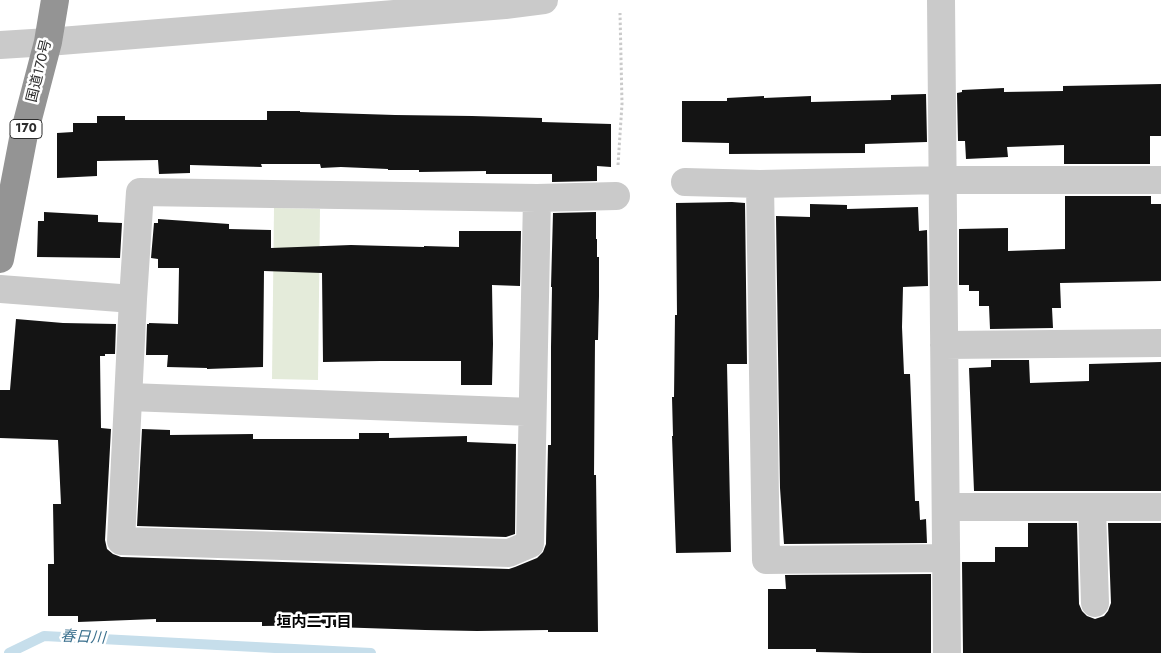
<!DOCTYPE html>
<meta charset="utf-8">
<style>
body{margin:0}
canvas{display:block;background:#fff}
</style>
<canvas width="1161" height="653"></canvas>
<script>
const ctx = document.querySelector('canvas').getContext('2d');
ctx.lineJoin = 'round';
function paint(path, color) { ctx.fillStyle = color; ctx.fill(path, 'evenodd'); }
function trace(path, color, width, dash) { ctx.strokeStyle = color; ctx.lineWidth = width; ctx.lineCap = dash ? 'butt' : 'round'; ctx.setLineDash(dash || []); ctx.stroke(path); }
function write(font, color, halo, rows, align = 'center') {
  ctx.font = font + ' Jost,"Noto Sans JP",sans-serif'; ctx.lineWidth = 5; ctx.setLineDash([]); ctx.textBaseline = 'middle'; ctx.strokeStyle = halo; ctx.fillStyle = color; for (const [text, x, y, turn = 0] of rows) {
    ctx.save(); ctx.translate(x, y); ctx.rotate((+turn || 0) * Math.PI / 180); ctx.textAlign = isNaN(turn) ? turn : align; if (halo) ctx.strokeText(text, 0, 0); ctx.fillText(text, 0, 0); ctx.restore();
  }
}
const green = new Path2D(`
 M274,208l46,1 -2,171 -46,-1z`);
const stream = new Path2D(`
 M9,653l35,-17 327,17`);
const building = new Path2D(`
 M1161,84v52h-11v28h-86v-19l-57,2 1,10 -42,2 -1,-18h-7l-1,-48 5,-1v-2l42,-2v4l59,-1v-5z
 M926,94l1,48 -62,2v9l-136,1v-11l-47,-1v-41h45v-3l37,-2v2l47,-2v6l80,-2v-5z
 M267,111h33v1l95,3 77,1 70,2v4l69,2v43l-14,-1v15l-45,1v-8h-66v-3l-67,1v-2h-31v-1l-47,-2 -20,1 -1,-4h-59l1,3 -72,-2v8l-31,1 -1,-14 -61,1v15l-40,2v-45l16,-1v-9h24v-7h28v4h142z
 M1065,196h86v8h10v77l-101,2 1,25h-9l1,20 -63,1 -1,-23h-10v-15h-10v-6h-10v-56l49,-1v23l57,-2z
 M732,202l13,1 2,161h-20l4,188 -55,1 -4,-117h1l-1,-39h2l1,-82h2l-1,-112z
 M810,204l37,1v4l71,-2 1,24 8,-1 1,56 -25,1 -1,40 2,47h6l5,127h4l1,19 6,-1 1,24 -143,1 -4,-56 -4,-272 34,1z
 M44,212l54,3v7l24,1 -2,35 -83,-1 1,-36h6z
 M596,212v27h1v18h2v39l-1,44h-3l-1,135h2l2,157h-50v-2l-71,1 -52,-1 -91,-3v-2l-72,1v-4h-106v-3l-78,3v-6h-30v-52h6l-1,-60h8l-3,-64 -58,-2v-48h10l6,-71 47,4 53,1 -1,30h-10v2h-5l1,72 10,1 -6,111 2,9 6,5 8,3 388,12 6,-2 22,-9 6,-6 3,-8 2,-99h3v-98l1,-60h-1l2,-74z
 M158,219l71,5v5l42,1v18l80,-3 73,2v-1l35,1v-16h62l-1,55 -28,-1 1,59 -1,41h-31v-24h-81l-57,1 -1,-89 -58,-2 -1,96 -56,2v-1l-40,-1 1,-12h-22l1,-31h2v-1l29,1 1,-56h-21v-9l-7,-1 3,-35h4z
 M991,360h38l1,23 59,-2v-17l72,-2v129h-187l-5,-123 22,-1z
 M142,429l28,1v5l83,-1v5h106v-6h30v5l78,-2v6l49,2 -1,90 -9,3 -369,-11z
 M1028,523h49l2,81 3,7 5,5 8,3 9,-3 4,-5 3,-8 -3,-80h53v130h-198l-1,-91h33v-15h33z
 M931,574v79h-68l-47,-1v-3h-48v-60h18l-1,-14z`);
const path = new Path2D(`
 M618,165l4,-61 -2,-91`);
const minor = new Path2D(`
 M941,0l6,653
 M0,45l48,-3 457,-37 39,-5
 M685,182l75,2
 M537,198l-7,346 -21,9 -388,-12 12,-242 7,-107 397,6 79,-2
 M0,289l133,10
 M944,345l217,-2
 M129,397l403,15
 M946,507h215
 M1092,507l3,96
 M946,558l-180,2 -6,-376 183,-4h218`);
const highway = new Path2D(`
 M0,259l24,-125 24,-92 7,-42`);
const shields = [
 [26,129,32]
];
const shieldNames = [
 ["170",26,129]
];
const streetNames = [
 ["国道170号",40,71,-76]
];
const neighbourhoodNames = [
 ["垣内二丁目",314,623]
];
const waterNames = [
 ["春日川",83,638,3]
];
paint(green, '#e4ebda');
trace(stream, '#c6deeb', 10);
paint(building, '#141414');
trace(path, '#cacaca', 3, [2.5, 2.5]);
trace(minor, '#cacaca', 28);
trace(highway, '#949494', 28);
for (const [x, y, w] of shields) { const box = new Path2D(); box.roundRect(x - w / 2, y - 9.5, w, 19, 4); ctx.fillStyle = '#fff'; ctx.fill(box); trace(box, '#2d2d2d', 1); }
write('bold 12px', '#2d2d2d', null, shieldNames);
write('14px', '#2d2d2d', '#fff', streetNames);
write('bold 15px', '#000', '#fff', neighbourhoodNames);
write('italic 15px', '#3c718e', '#fff', waterNames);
</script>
